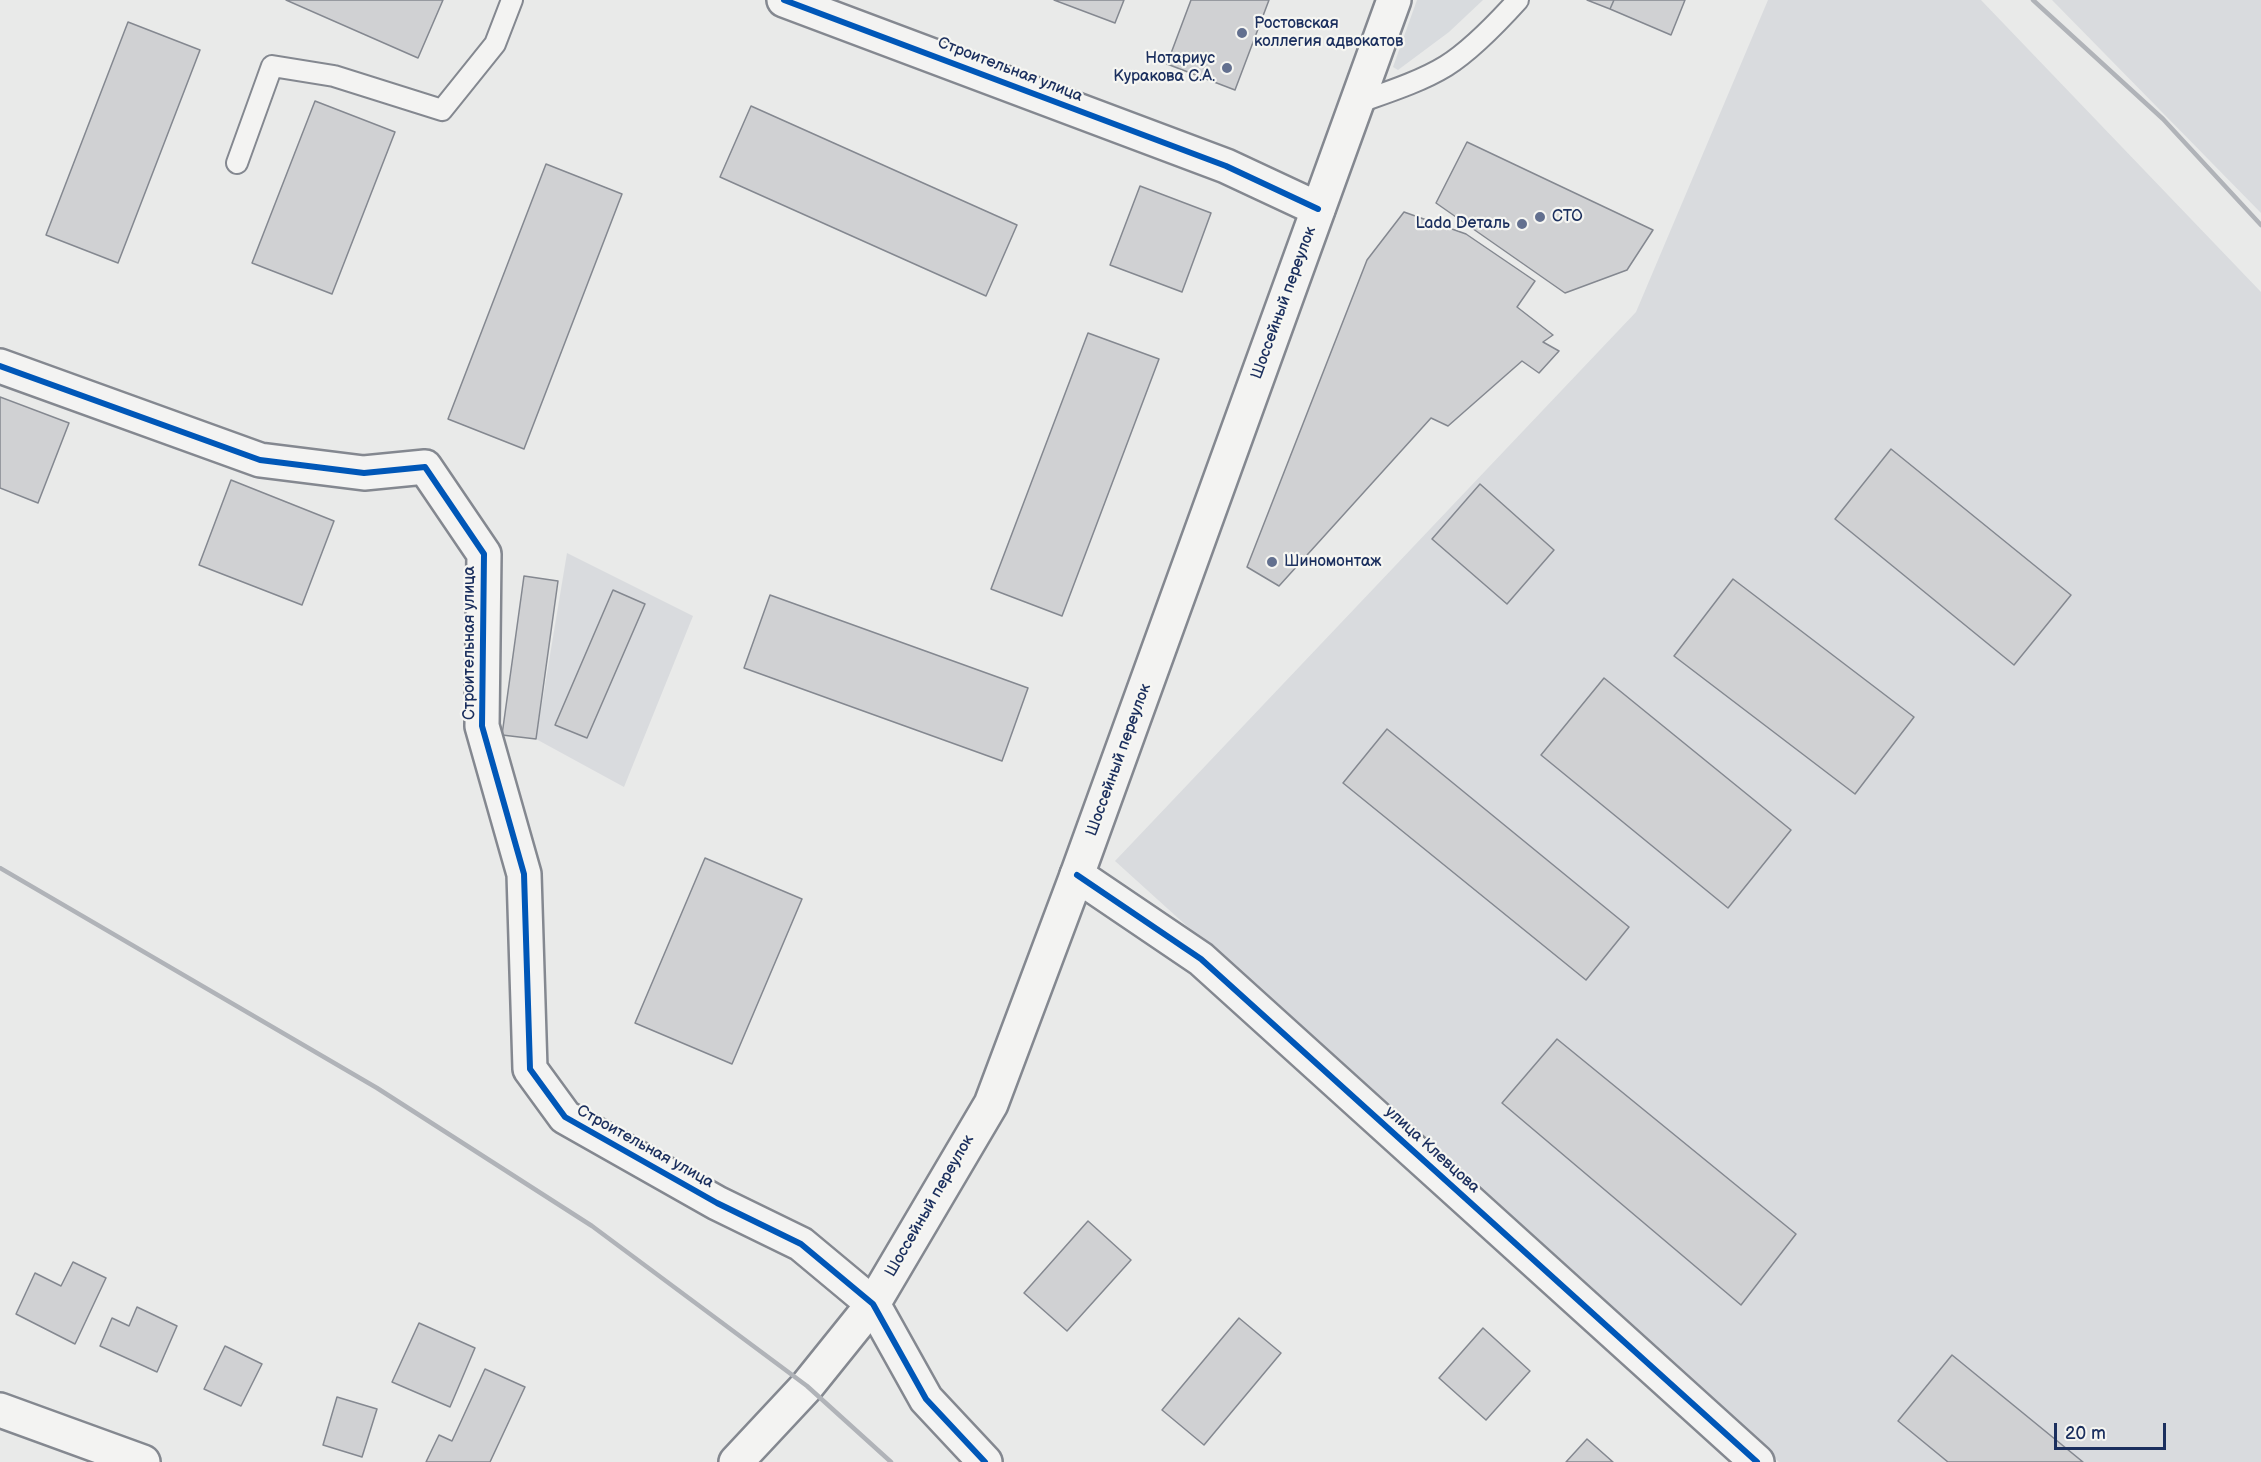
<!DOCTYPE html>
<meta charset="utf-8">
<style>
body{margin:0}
#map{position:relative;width:2261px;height:1462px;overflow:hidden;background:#e9eae9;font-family:"Balsamiq Sans",sans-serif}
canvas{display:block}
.scale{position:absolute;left:2054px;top:1423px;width:112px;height:27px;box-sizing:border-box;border:3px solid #1b2f5e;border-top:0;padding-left:8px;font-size:18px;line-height:21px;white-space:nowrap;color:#1b2f5e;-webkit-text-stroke:4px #f6f6f2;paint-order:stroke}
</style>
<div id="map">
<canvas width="2261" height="1462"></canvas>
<div class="scale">20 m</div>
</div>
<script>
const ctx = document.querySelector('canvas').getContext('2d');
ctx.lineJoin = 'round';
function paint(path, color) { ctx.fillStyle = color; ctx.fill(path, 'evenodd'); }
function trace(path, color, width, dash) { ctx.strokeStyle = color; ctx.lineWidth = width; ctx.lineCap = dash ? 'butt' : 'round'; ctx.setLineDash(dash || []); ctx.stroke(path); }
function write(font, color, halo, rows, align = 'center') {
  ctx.font = font + ' "Balsamiq Sans",sans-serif'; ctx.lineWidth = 4.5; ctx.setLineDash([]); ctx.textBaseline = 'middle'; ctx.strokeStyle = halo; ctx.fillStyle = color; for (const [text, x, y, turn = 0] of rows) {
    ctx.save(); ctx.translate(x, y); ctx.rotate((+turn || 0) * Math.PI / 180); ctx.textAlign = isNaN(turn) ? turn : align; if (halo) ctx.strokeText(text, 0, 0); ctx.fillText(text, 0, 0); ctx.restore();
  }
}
const built = new Path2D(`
 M1768,0h213l280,292v1170h-482l-664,-601 521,-549z
 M2052,0h209v213z
 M567,553l126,63 -69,171 -88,-48z`);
const green = new Path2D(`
 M1417,0h66l-34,32 -51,38 -5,-3z`);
const building = new Path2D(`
 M286,0h157l-25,58z
 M1054,0h70l-9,23z
 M1191,0h78l-34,90 -68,-26z
 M1587,0h27l-4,9z
 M1614,0h71l-14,35 -61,-26z
 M128,22l72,28 -82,213 -72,-28z
 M315,101l80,31 -63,162 -80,-31z
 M751,106l266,119 -31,71 -266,-119z
 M1467,142l186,88 -26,40 -62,23 -129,-90z
 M546,164l76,30 -98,255 -76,-30z
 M1140,186l71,27 -29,79 -72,-27z
 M1404,212l62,22 69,47 -18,26 36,28 -10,7 16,9 -20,22 -17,-12 -74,65 -17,-8 -152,168 -32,-19 120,-307z
 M1088,333l71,26 -97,257 -71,-27z
 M0,397l69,26 -31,80 -38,-15z
 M1891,449l180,146 -57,70 -179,-146z
 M231,480l103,41 -32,84 -103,-40z
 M1480,484l74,66 -47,54 -75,-65z
 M524,576l34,5 -22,158 -34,-4z
 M1733,579l181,138 -59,77 -181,-138z
 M613,590l32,14 -58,134 -32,-13z
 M770,595l258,93 -26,73 -258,-93z
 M1604,678l187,152 -63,78 -187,-153z
 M1387,729l242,198 -43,53 -243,-197z
 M705,858l97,41 -70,165 -97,-41z
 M1557,1039l239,195 -55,71 -239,-202z
 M1088,1221l43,39 -64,71 -43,-38z
 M73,1262l33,16 -31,66 -59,-30 19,-41 26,13z
 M137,1307l40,19 -20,46 -57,-26 12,-28 17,8z
 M1239,1318l42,35 -77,92 -42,-35z
 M419,1323l56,25 -25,59 -58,-25z
 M1483,1328l47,43 -44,49 -47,-42z
 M225,1346l37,18 -21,42 -37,-17z
 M1952,1355l131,107h-135l-50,-41z
 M485,1369l40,18 -35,75h-64l13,-27 13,6z
 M337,1397l40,12 -15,48 -39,-12z
 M1587,1439l26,23h-47z`);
const service = new Path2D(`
 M1357,103c28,-10 63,-21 89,-37 24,-15 53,-45 72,-66
 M237,163l35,-97 62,10 108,34 53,-66 17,-44`);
const minor = new Path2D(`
 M784,0l442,166 92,43
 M0,366l260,94 104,13 61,-6 59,87 -2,172 42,148 6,195 35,48 152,86 84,41 72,60 53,95 59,63
 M1077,875l124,84 556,503`);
const primary = new Path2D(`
 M0,1410l143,52
 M736,1462l71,-76 66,-82 118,-200 86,-229 317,-875`);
const rail = new Path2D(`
 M2033,0l130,119 98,106
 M0,868l377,220 215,138 215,160 84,76`);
const cycleway = new Path2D(`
 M784,0l442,166 92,43
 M0,366l260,94 104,13 61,-6 59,87 -2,172 42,148 6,195 35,48 152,86 84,41 72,60 53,95 59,63
 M1077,875l124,84 556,503`);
const markers = [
 [1242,33,6,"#63708f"],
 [1227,68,6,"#63708f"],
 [1540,217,6,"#63708f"],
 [1522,224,6,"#63708f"],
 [1272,562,6,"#63708f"]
];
const poiNames = [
 ["Ростовская",1254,24],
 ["коллегия адвокатов",1254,42],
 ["Нотариус",1215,59,"right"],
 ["Куракова С.А.",1215,77,"right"],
 ["СТО",1552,217],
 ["Lada Dеталь",1510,224,"right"],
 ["Шиномонтаж",1284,562]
];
const streetNames = [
 ["Строительная улица",1010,70,21],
 ["Шоссейный переулок",1284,303,-70],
 ["Строительная улица",470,643,-90],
 ["Шоссейный переулок",1119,760,-70],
 ["Строительная улица",645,1147,29],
 ["улица Клевцова",1432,1150,42],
 ["Шоссейный переулок",930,1206,-60]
];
paint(built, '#d9dbde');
paint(green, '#d8dbde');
paint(building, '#d0d1d3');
trace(building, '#848890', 1.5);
trace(service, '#848890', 24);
trace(minor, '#848890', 38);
trace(primary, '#848890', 38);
trace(service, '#f3f3f2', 20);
trace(minor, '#f3f3f2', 33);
trace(primary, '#f3f3f2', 33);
trace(rail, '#b0b3b8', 4.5);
trace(cycleway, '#0057b8', 6);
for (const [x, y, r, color] of markers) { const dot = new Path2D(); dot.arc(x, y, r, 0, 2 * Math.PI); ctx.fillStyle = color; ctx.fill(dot); trace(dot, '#f6f6f2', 2); }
write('16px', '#1b2f5e', '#f6f6f2', poiNames, 'left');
write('16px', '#1b2f5e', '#f6f6f2', streetNames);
</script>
